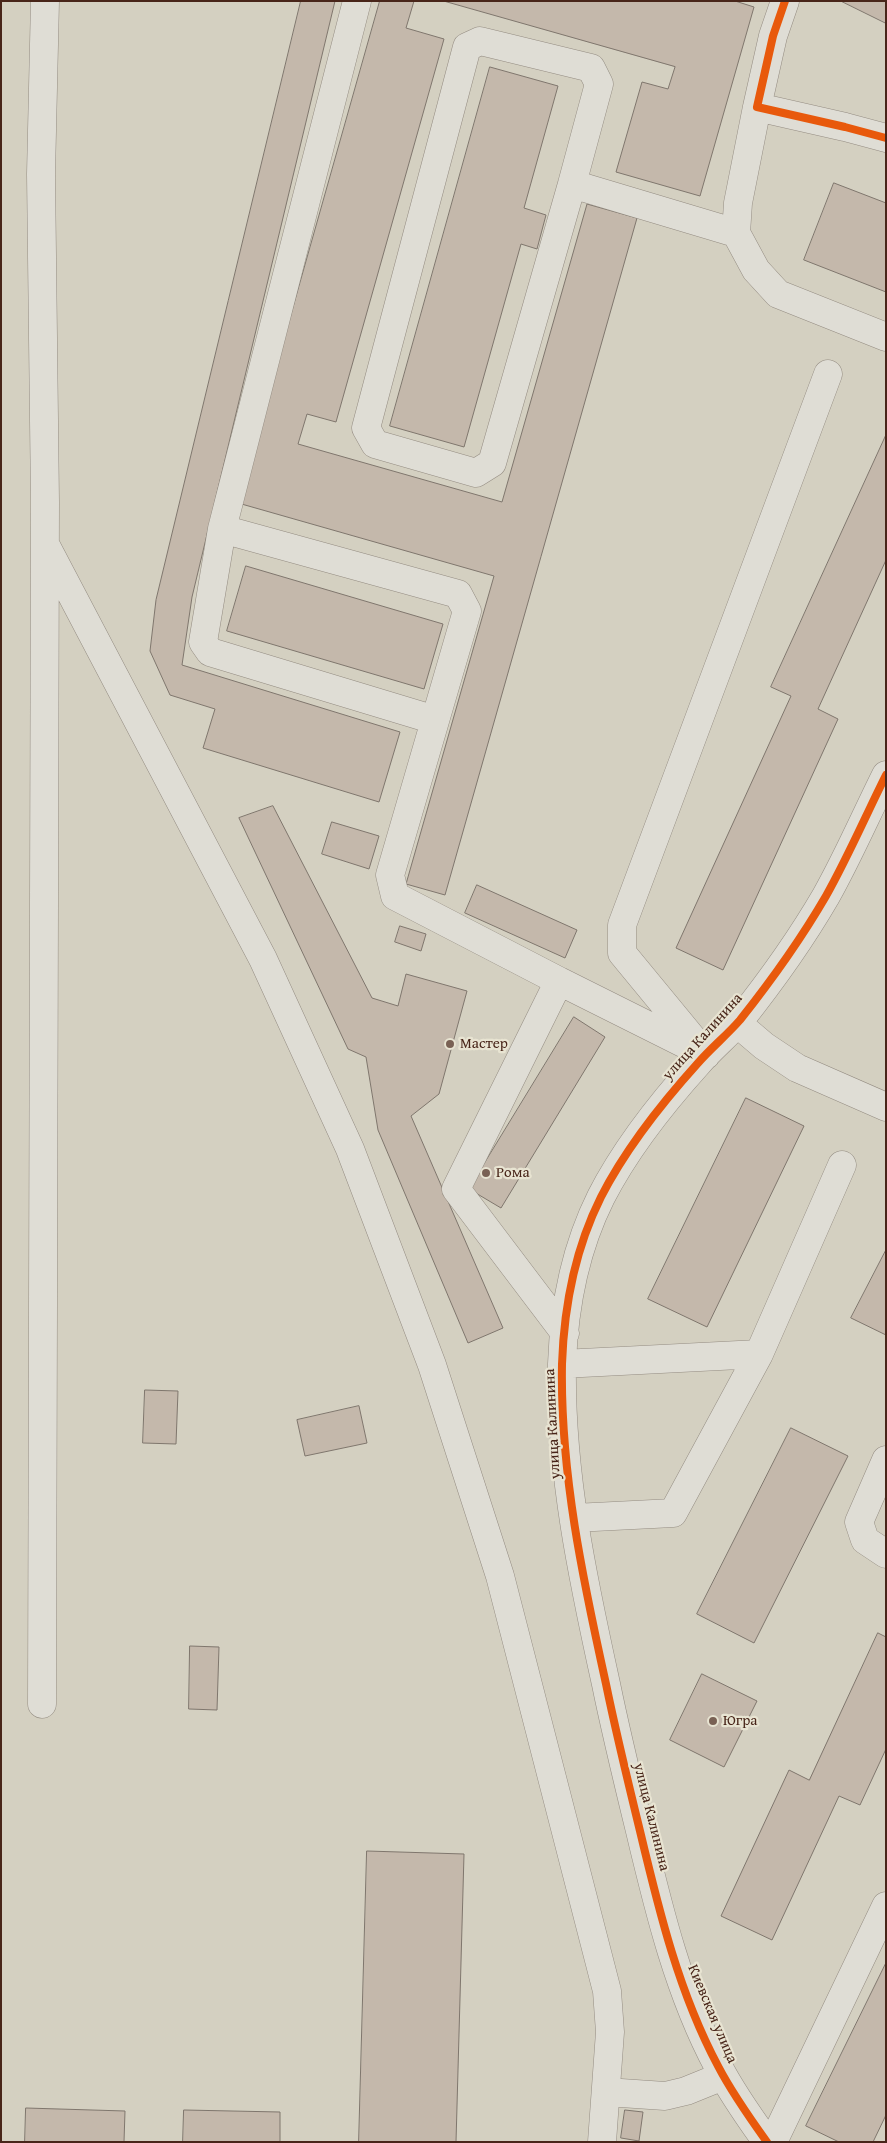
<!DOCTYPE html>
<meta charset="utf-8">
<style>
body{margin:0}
#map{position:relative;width:887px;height:2143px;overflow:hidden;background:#d4d0c1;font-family:"Gentium Book Plus",serif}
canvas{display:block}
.frame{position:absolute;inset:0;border:2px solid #482519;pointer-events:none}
</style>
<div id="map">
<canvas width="887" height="2143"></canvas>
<div class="frame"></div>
</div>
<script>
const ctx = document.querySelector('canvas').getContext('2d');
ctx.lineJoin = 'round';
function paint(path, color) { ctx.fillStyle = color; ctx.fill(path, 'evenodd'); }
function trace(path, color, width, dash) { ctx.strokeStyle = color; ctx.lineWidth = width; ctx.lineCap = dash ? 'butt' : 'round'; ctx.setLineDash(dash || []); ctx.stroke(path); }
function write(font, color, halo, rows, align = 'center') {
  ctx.font = font + ' "Gentium Book Plus",serif'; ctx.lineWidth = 4.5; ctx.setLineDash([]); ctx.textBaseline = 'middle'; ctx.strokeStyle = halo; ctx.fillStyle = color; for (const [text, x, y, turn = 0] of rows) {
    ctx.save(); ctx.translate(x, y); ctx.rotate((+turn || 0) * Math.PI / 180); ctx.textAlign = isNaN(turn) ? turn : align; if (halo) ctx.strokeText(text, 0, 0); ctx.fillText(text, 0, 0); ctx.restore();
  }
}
const building = new Path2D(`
 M301,1h34l-143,596 -10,68 218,67 -21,70 -176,-54 12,-39 -45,-14 -20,-44 6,-51z
 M380,1h34l-8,27 38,11 -108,383 -29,-8 -9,30 204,58 85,-298 50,14 -192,677 -39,-11 88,-308 -256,-73z
 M444,1h291l19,6 -54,189 -84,-24 26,-90 26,7 7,-22z
 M841,1h45v22z
 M490,67l68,19 -34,122 22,7 -9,34 -16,-5 -57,203 -74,-21z
 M834,183l52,20v89l-82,-32z
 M886,435v125l-68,149 20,10 -115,251 -47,-22 115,-252 -20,-9z
 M246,566l197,58 -19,65 -197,-58z
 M273,806l99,192 26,8 8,-32 61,17 -28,103 -28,22 92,212 -35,15 -90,-213 -12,-73 -18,-8 -109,-231z
 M332,822l47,14 -10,33 -47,-15z
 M477,885l100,45 -12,28 -100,-45z
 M400,926l26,8 -5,17 -26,-9z
 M574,1017l31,20 -104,171 -32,-19z
 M746,1098l58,28 -97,201 -59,-28z
 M886,1250v85l-35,-17z
 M145,1390l33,1 -2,53 -33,-1z
 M359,1406l8,37 -62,13 -8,-36z
 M791,1428l57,28 -94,187 -57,-29z
 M878,1633l8,4v112l-26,56 -21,-9 -67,144 -51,-24 68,-146 20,10z
 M190,1646l29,1 -2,63 -28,-1z
 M702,1674l55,27 -33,66 -54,-27z
 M367,1851l97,3 -8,288h-97z
 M886,1963v152l-13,27h-34l-33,-16z
 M26,2108l99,3 -1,31h-99z
 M184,2110l96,2v30h-97z
 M625,2110l18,2 -4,29 -18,-3z`);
const minor = new Path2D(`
 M357,1l-135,528 -19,113 7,10 225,68
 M785,1l-12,35 -16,71 88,20 41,11
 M757,107l-19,96 -2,30 20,37 22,24 108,43
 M572,184l27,-100 -8,-16 -111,-27 -13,6 -101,381 9,16 101,29 16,-10 80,-279 164,49
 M222,529l236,65 9,17 -77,264 5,21 164,85
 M45,544l218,415 87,190 82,216 68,211 107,415 3,41 -8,110
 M737,1023l27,23 33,22 89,39
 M706,1055l-84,-102v-28l206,-551
 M565,1333l-109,-144 103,-208 136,68
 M562,1364l197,-10 83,-189
 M886,1460l-27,62 6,18 21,14
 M574,1518l99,-5 86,-159
 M42,1704l3,-1202 -4,-328 4,-173
 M606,2092l59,4 21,-5 37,-15
 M767,2142c-18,-25 -35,-49 -49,-76 -39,-73 -59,-155 -78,-235 -12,-49 -24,-98 -34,-147 -23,-104 -46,-212 -44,-320 2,-58 13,-115 39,-167 25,-49 60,-93 97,-134 13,-15 29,-28 42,-43 31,-39 61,-81 86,-124 22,-39 40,-81 60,-121
 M773,2142l113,-236`);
const cycleway = new Path2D(`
 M785,1l-12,35 -16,71 88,20 41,11
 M767,2142c-18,-25 -35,-49 -49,-76 -39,-73 -59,-155 -78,-235 -12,-49 -24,-98 -34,-147 -23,-104 -46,-212 -44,-320 2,-58 13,-115 39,-167 25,-49 60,-93 97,-134 13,-15 29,-28 42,-43 31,-39 61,-81 86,-124 22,-39 40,-81 60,-121`);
const markers = [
 [450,1044,5,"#796154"],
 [486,1173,5,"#796154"],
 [713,1721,5,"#796154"]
];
const streetNames = [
 ["улица Калинина",703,1037,-48],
 ["улица Калинина",553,1424,-93],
 ["улица Калинина",651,1817,76],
 ["Киевская улица",712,2014,67]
];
const poiNames = [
 ["Мастер",460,1044],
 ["Рома",496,1173],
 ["Югра",723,1721]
];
paint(building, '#c4b8ab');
trace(building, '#7f766d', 1);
trace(minor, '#948c82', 29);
trace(minor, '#dfddd5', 28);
trace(cycleway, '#e8590c', 8);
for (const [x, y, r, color] of markers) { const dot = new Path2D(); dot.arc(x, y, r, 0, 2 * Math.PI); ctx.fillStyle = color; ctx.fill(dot); trace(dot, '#e8e4d2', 2); }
write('15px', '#482519', '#e8e4d2', streetNames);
write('15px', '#482519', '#e8e4d2', poiNames, 'left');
</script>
